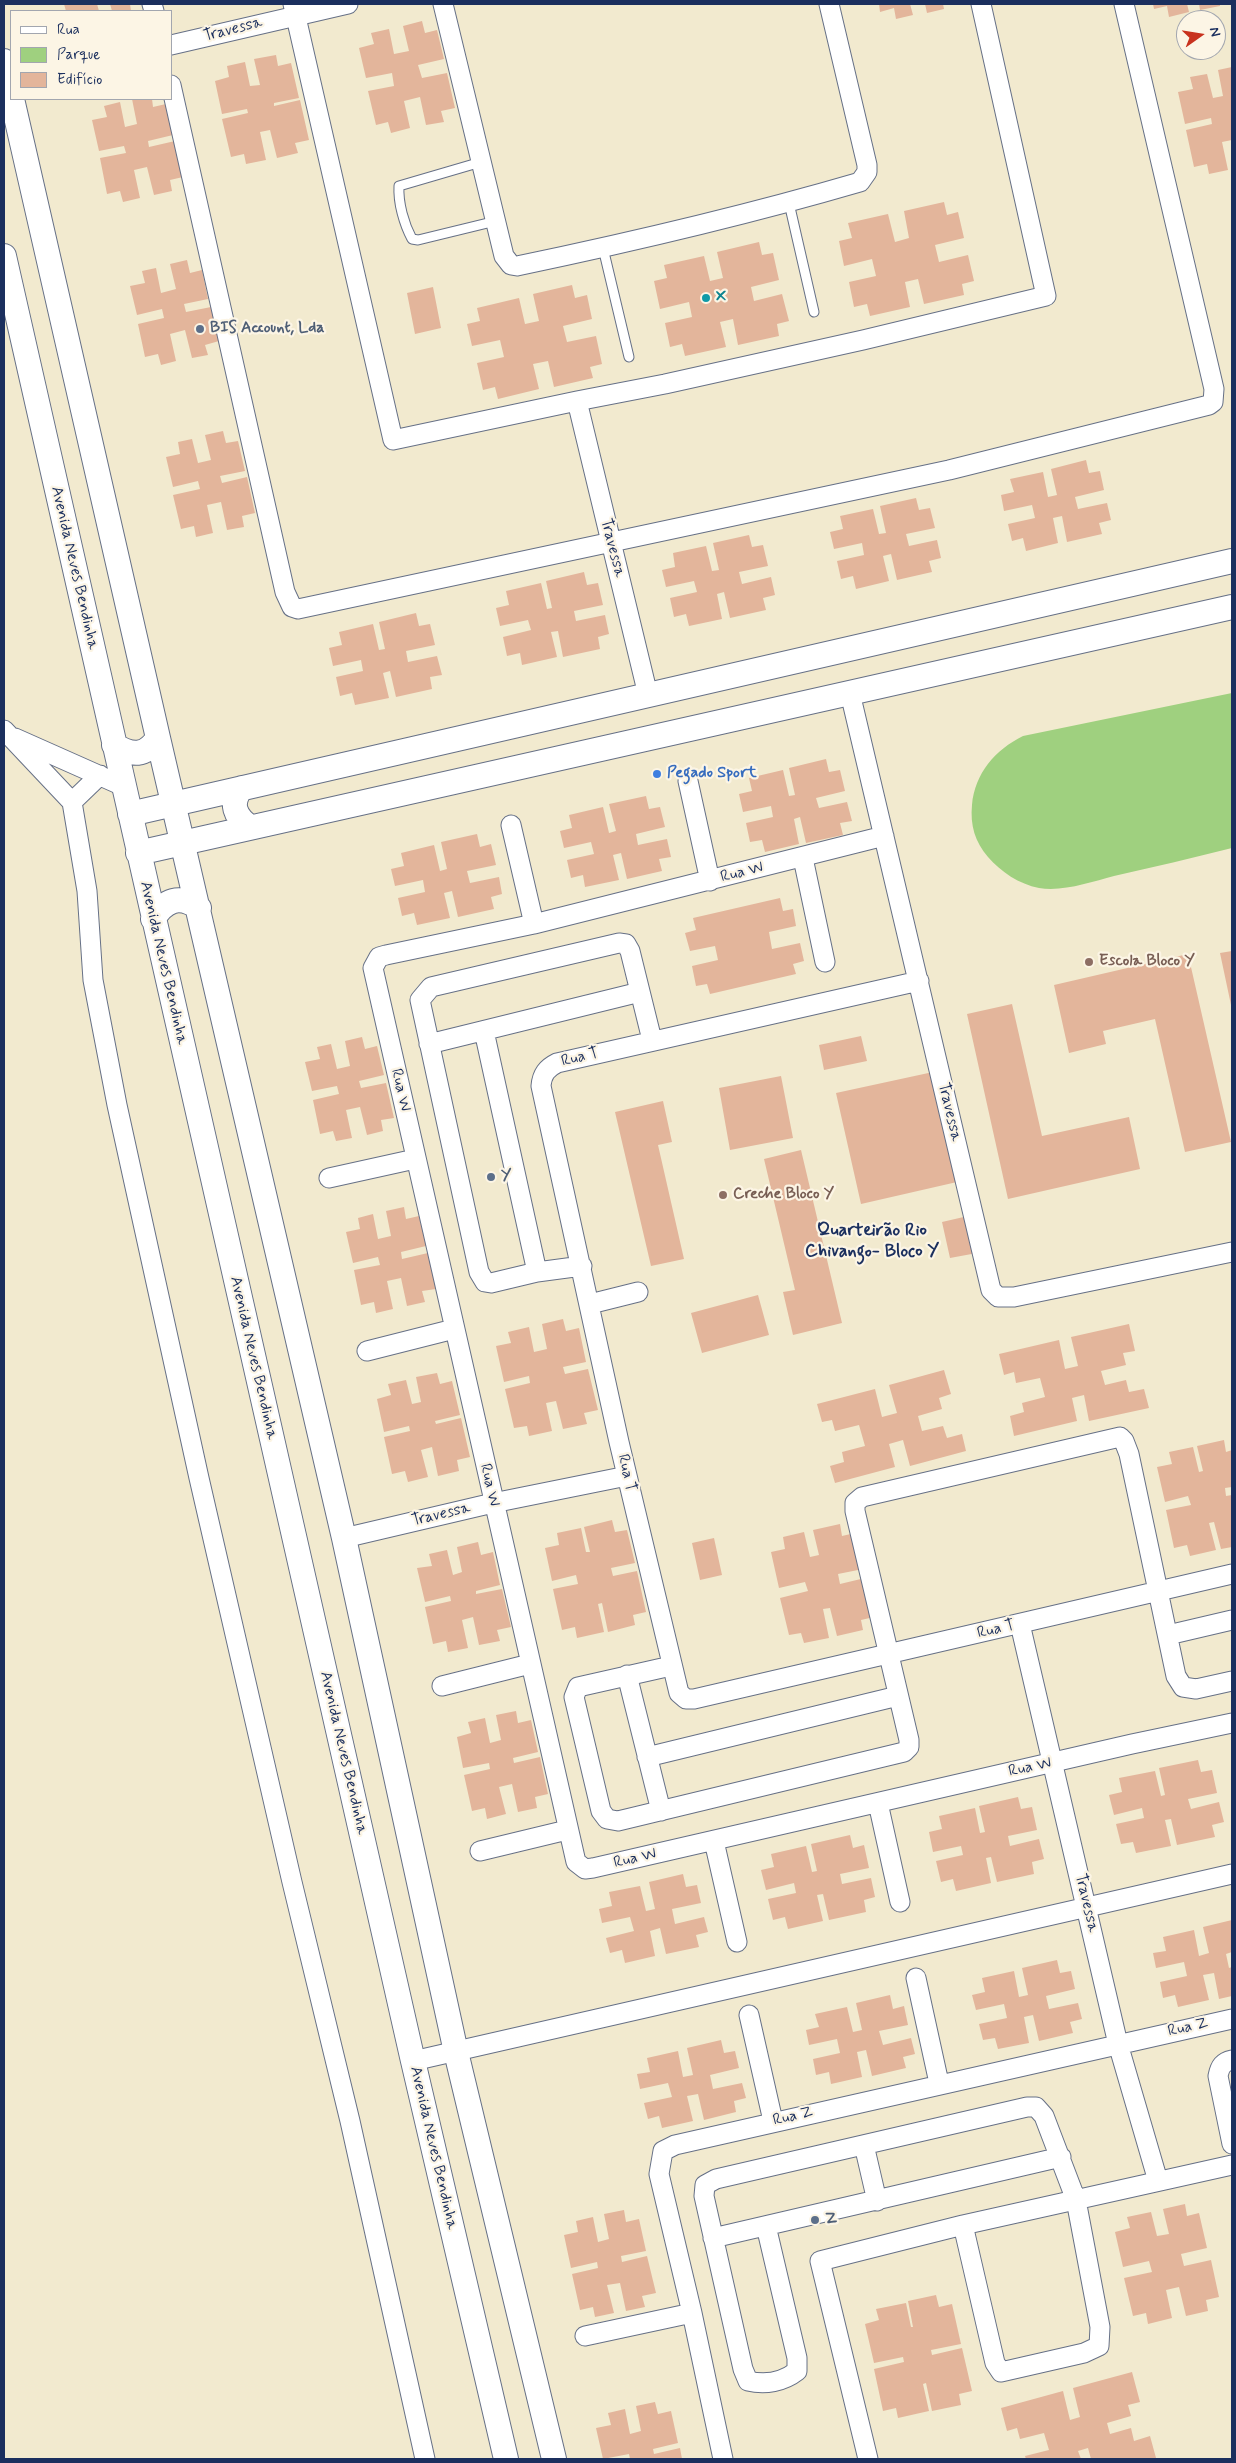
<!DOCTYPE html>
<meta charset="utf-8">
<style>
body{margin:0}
#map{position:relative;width:1236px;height:2463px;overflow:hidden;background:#f2eacf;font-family:Mynerve,sans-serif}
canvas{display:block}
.frame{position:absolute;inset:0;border:5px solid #1b2f5e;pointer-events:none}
.legend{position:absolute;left:10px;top:10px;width:162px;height:90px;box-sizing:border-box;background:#fcf5e5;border:1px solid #a2a6af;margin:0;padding:6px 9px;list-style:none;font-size:15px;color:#1b2f5e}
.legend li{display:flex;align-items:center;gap:10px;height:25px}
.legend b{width:25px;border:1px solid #a2a6af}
.north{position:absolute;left:1176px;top:10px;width:50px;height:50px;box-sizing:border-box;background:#fcf5e5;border:1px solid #a2a6af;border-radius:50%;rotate:77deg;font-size:14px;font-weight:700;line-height:20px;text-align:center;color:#1b2f5e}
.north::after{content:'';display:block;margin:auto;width:18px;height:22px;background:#c8321e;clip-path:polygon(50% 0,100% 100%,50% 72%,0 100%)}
</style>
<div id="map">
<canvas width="1236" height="2463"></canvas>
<div class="frame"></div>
<ul class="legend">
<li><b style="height:6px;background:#fff"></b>Rua</li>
<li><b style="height:14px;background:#9fd07f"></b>Parque</li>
<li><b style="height:14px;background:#e3b59b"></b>Edifício</li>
</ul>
<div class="north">N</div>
</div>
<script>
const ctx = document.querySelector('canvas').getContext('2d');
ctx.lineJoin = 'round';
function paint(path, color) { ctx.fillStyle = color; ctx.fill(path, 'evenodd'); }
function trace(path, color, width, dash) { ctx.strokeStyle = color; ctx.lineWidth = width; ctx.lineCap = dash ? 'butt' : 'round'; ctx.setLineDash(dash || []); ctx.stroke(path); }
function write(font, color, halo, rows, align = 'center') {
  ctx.font = font + ' Mynerve,sans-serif'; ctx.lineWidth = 4.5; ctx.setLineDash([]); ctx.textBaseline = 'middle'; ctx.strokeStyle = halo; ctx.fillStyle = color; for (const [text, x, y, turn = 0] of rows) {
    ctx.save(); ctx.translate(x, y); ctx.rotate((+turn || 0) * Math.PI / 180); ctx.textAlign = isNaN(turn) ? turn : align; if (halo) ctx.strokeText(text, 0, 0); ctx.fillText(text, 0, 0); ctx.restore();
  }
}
const green = new Path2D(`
 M1232,693v155c-39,10 -79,19 -118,28 -23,6 -51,16 -75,12 -20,-4 -38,-16 -51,-31 -13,-15 -18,-32 -16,-52 3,-32 23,-55 51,-69z`);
const building = new Path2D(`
 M64,4h33l2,7h-33z
 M110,4h20l1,7h-19z
 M879,4h31l3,11 -17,4 -2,-11 -14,4z
 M925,4h18l1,5 -17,4z
 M1153,4h34l2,8 -20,5 -2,-11 -13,3z
 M1199,4h21v2l-20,4z
 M422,21l3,12 12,-3 7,29 -26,6 4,13 25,-5 8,35 -14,3 3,11 -18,3 -6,-28 -16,4 6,27 -19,5 -3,-11 -12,3 -8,-34 26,-5 -2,-13 -26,5 -7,-30 15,-4 -3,-11 18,-4 5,25 15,-3 -6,-25z
 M276,55l2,11 13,-3 8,35 -25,5v3l26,-6 9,40 -14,3 3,10 -21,5 -7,-28 -10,2 6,28 -20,4 -2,-10 -13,3 -9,-38 26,-6 -1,-4 -25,5 -7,-33 14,-4 -2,-11 18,-4 5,24 10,-1 -6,-26z
 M1232,67v73l-10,2 6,28 -19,4 -2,-10 -13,3 -8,-37 26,-6 -1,-6 -26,6 -7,-32 15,-3 -3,-12 17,-3 6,24 10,-2 -5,-26z
 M132,99h20l1,8 13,-3 7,31 -25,6 1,6 26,-6 8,36 -13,3 2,11 -18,4 -7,-28 -13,3 6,28 -17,4 -3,-11 -13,3 -7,-36 26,-5 -2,-7 -25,5 -7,-31 15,-3 -3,-11 16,-4 5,25 12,-3z
 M944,202l3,13 11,-3 6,26 -29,7 4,17 29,-7 6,26 -12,3 2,11 -40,9 -6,-25 -13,3 5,25 -40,9 -3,-12 -13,3 -5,-25 27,-6 -4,-17 -28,7 -5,-25 13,-3 -4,-15 40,-9 7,28 14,-4 -5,-27z
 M759,242l3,13 11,-2 6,27 -28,7 3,14 28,-7 7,27 -12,3 2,12 -41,9 -5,-26 -13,3 6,25 -41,9 -3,-12 -12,3 -5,-24 27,-6 -3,-15 -29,7 -6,-28 13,-3 -3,-13 40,-9 6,25 13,-3 -6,-26z
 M187,260l3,13 12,-3 6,29 -24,5 2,8 25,-5 8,34 -14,4 3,10 -16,3 -7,-28 -15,4 6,27 -15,4 -3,-11 -13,3 -7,-33 26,-6 -2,-9 -25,6 -7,-29 15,-3 -3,-12 14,-3 5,25 15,-4 -6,-25z
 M572,285l3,13 12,-3 5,24 -29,7 4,16 29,-6 6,28 -12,3 3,11 -39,9 -6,-26 -15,3 6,25 -41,10 -3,-12 -12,3 -6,-27 27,-6 -4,-17 -28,6 -5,-22 13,-3 -3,-13 42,-10 6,26 14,-3 -6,-27z
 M433,287l8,41 -26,6 -8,-41z
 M223,431l3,12 12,-2 7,30 -25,5 2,7 25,-6 8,36 -13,3 2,11 -17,3 -6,-28 -14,3 6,28 -17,4 -2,-11 -13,3 -8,-34 27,-6 -2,-8 -25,6 -7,-30 14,-3 -2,-12 14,-3 6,24 13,-3 -6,-25z
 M1086,460l3,13 11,-2 4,19 -29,7 3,12 29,-6 4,17 -12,3 3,11 -35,8 -5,-26 -9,2 5,25 -32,8 -3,-13 -11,3 -4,-17 27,-6 -3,-13 -28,6 -3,-16 13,-3 -4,-13 33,-7 5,25 9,-2 -6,-26z
 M916,498l3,12 11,-2 5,20 -29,6 3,12 28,-6 4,18 -12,3 3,11 -35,8 -6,-26 -8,2 6,25 -33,8 -3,-13 -12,3 -4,-18 27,-6 -2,-12 -28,6 -4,-17 13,-3 -3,-13 33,-7 6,25 7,-1 -6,-27z
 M749,535l3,12 11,-2 5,21 -29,6 3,12 29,-7 4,18 -12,3 3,12 -36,8 -6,-26 -7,2 5,25 -33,7 -3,-12 -12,3 -4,-19 27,-6 -3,-11 -28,6 -4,-17 13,-3 -2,-14 33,-7 6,25 7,-1 -6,-27z
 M584,572l3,13 11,-2 5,22 -29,6 2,10 29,-6 4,19 -11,3 2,12 -37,8 -5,-26 -7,1 6,25 -35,8 -2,-12 -13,3 -4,-19 28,-7 -3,-10 -28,6 -4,-18 13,-3 -3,-14 35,-8 6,26 5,-1 -6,-27z
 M416,613l3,13 11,-2 5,21 -29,6 2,11 29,-6 5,19 -12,2 2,12 -36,8 -6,-26 -7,2 6,25 -34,7 -3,-12 -12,3 -4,-19 27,-6 -2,-11 -28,6 -4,-18 13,-3 -3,-13 34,-8 6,26 6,-1 -6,-27z
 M826,759l3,13 11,-2 5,21 -29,7 3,10 28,-6 5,19 -12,2 3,12 -37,8 -6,-26 -6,2 5,25 -34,8 -3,-12 -12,2 -4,-19 27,-6 -2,-11 -28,6 -4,-18 13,-3 -3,-13 34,-8 6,26 6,-1 -6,-27z
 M646,796l3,13 11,-2 5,20 -29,7 2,11 29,-6 4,18 -12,2 3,12 -35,8 -6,-26 -8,2 6,25 -34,7 -2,-12 -12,3 -4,-18 27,-6 -3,-12 -27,6 -4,-17 12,-3 -3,-13 34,-8 6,26 7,-2 -7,-27z
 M477,834l3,13 11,-3 5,21 -29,6 3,12 29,-6 3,17 -11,3 3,12 -36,8 -6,-26 -8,2 6,25 -33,7 -3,-12 -12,3 -4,-18 27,-6 -2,-12 -28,6 -4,-17 13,-3 -3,-13 33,-8 6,26 7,-2 -6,-27z
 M780,898l3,13 10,-2 3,17 -27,6 3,17 28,-6 4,18 -11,3 3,10 -86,20 -3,-10 -11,2 -4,-20 26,-6 -3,-14 -25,5 -5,-18 11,-3 -3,-12z
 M1232,951v54h-1l-11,-52z
 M1188,954l43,188 -46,10 -30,-133 -52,12 3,13 -37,9 -15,-68z
 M1012,1004l30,132 87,-19 11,52 -132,30 -41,-185z
 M861,1036l6,25 -43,9 -5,-25z
 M362,1037l3,12 12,-3 7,29 -25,6 2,7 25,-5 8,35 -13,2 2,11 -16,4 -7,-28 -14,3 6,28 -16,3 -3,-10 -13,3 -7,-34 26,-6 -2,-8 -25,5 -7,-29 15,-3 -3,-12 14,-3 6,25 13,-3 -5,-25z
 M933,1072l24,110 -96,22 -25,-111z
 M781,1076l12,62 -63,12 -11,-62z
 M663,1101l9,41 -14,3 26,114 -33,7 -36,-154z
 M801,1150l41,173 -49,12 -10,-43 12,-2 -31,-131z
 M404,1207l2,12 13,-3 7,30 -25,6 1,7 26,-6 8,36 -14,2 3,11 -18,4 -6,-28 -14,3 6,28 -17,4 -2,-11 -13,3 -7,-35 26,-5 -2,-8 -25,6 -7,-31 14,-3 -2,-11 15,-4 5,25 13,-3 -5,-25z
 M968,1216l9,37 -27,5 -8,-36z
 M758,1295l11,40 -67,18 -11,-40z
 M563,1319l3,12 13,-3 7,34 -23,5 2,7 23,-5 10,41 -14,3 3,11 -24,5 -7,-28 -10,2 6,28 -23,5 -2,-10 -13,2 -9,-39 25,-6 -1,-7 -25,6 -8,-36 15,-3 -3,-11 21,-5 5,25 13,-3 -5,-25z
 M1129,1324l6,27 -12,2 3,12 -25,6 4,14 21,-5 3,12 15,-3 5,19 -60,13 -5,-26 -12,3 5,23 -63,15 -4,-20 14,-4 -2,-9 23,-6 -5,-19 -24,5 -2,-11 -10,3 -5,-21 60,-14 6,29 13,-3 -7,-29z
 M944,1370l7,24 -12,4 3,11 -24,7 4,15 21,-5 4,12 15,-4 4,17 -56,15 -7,-26 -14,4 6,23 -60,16 -5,-17 14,-4 -2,-10 23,-6 -6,-21 -24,6 -3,-11 -10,2 -5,-18 58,-15 7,28 15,-4 -8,-28z
 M437,1373l3,11 12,-3 8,34 -25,6 1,3 25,-6 9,39 -13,3 2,11 -21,5 -6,-29 -11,3 7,27 -20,5 -3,-11 -13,3 -8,-37 26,-6 -1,-5 -25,6 -7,-33 14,-4 -3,-11 18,-4 6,24 9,-2 -5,-25z
 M1224,1440l2,12 6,-2v37l-7,1 1,8 6,-1v52l-11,2 -7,-27 -5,1 7,27 -26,6 -3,-11 -13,3 -8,-38 25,-5 -3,-9 -23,6 -8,-35 15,-3 -3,-12 24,-5 6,25 4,-1 -6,-25z
 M612,1520l3,12 12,-2 8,33 -24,5 2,8 24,-5 9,41 -13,3 2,10 -27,7 -6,-29 -4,1 6,28 -27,6 -2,-11 -13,3 -9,-41 25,-5 -2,-9 -24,6 -7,-33 14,-3 -2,-12 24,-5 5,24h4l-6,-25z
 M840,1524l2,12 13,-3 8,36 -25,5 2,10 25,-6 9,39 -13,3 2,10 -26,6 -7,-28 -7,1 6,29 -25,5 -3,-10 -12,2 -9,-37 28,-7 -3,-9 -26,6 -8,-36 14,-3 -2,-12 21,-5 6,25 9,-2 -6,-25z
 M714,1538l8,37 -22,5 -8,-37z
 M478,1542l3,13 12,-3 7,33 -24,6v3l26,-5 9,38 -14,3 3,11 -21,4 -6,-28 -11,3 6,28 -20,4 -2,-11 -13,3 -8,-37 26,-6 -1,-5 -25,6 -8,-34 15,-2 -3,-12 18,-4 6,25 9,-3 -5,-25z
 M516,1711l2,12 13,-3 7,32 -25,6 1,5 26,-6 8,37 -13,3 2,11 -19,4 -6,-28 -13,3 7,27 -19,5 -2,-11 -13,3 -8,-36 26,-6 -1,-6 -26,5 -6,-31 14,-4 -3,-11 17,-4 5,25 11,-3 -5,-25z
 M1198,1760l3,12 11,-2 5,23 -29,6 3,10 28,-7 5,20 -12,3 3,12 -38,8 -6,-26 -6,1 6,26 -35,7 -3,-11 -12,2 -5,-20 28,-6 -2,-10 -28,7 -5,-20 13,-3 -3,-14 36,-7 6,25 4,-1 -6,-27z
 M1018,1797l3,12 11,-2 5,23 -29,6 2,10 29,-7 5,20 -12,3 2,12 -37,8 -6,-25 -5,1 5,25 -35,8 -3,-12 -12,3 -5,-21 27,-6 -2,-9 -28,6 -4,-20 13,-3 -3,-13 36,-8 5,25 5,-1 -6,-26z
 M850,1835l3,13 11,-3 5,23 -29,6 2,10 29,-6 4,19 -11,3 2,12 -37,8 -6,-26 -6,1 6,26 -35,8 -3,-12 -12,3 -5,-21 28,-6 -2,-10 -28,7 -5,-20 13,-3 -3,-13 35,-8 6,26 5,-1 -6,-27z
 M683,1874l3,13 11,-2 4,18 -29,6 3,15 29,-7 4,15 -12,3 3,12 -33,7 -6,-26 -10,3 5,25 -30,7 -3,-13 -12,3 -4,-15 28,-7 -4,-14 -28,6 -3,-14 13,-3 -3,-14 31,-6 6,25 9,-2 -6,-27z
 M1232,1920v32l-6,2 3,14 3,-1v29l-13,3 -5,-26 -11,2 6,25 -31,7 -3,-12 -12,3 -3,-16 27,-6 -3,-14 -28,6 -3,-15 13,-2 -3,-14 31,-7 5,26 10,-3 -6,-26z
 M1057,1960l3,13 11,-2 4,18 -29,7 3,13 29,-6 4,16 -12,3 3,11 -34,8 -6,-26 -9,2 5,26 -31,6 -3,-11 -12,2 -4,-16 28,-6 -3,-14 -28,6 -4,-15 13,-3 -3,-14 32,-7 5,26 9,-2 -6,-27z
 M890,1995l3,14 11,-3 4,19 -29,6 4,14 28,-7 4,16 -12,3 3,11 -34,8 -6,-26 -9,2 5,25 -31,7 -2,-12 -13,3 -3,-16 27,-6 -3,-14 -28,6 -3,-15 13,-3 -4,-13 32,-7 6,25 9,-2 -6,-27z
 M721,2040l3,13 11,-2 4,17 -29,7 3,14 29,-6 4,15 -12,3 2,11 -32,8 -6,-26 -11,2 6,25 -31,7 -3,-12 -11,3 -4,-16 28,-6 -4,-14 -28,6 -3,-15 13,-2 -3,-14 31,-7 5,26 10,-2 -6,-27z
 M1185,2204l2,12 12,-3 8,35 -26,6 3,12 27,-6 8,37 -13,3 2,11 -22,5 -7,-29 -13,3 6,28 -24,6 -2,-11 -13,3 -9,-38 28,-6 -3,-11 -26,6 -8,-35 15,-4 -3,-11 24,-5 6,24 12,-2 -6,-25z
 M624,2210l2,12 13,-3 7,32 -25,5 1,6 25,-6 9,37 -14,3 3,11 -19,4 -6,-28 -13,2 7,28 -19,4 -2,-10 -13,3 -8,-36 26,-6 -1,-6 -26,6 -7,-33 14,-3 -2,-11 17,-4 5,25 11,-3 -5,-25z
 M936,2295l3,12 13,-3 9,40 -30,6 1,5 30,-7 10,43 -13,3 2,11 -29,6 -6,-28 -3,1 6,27 -31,7 -2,-10 -13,3 -9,-42 30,-7 -1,-5 -29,6 -9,-39 14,-4 -3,-11 30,-6 5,24h2l-5,-26z
 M1132,2372l8,30 -12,3 3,11 -24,7 3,11 21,-6 3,13 16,-5 6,22 -65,1 -3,-11 -10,3 3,8h-55l-1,-3 24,-6 -5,-17 -24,6 -3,-11 -10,3 -6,-23 62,-17 7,29 10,-3 -7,-29z
 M655,2402l3,12 13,-3 7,32 -25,6 1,5 26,-6 2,11h-52l-1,-5 -26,5 -7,-31 15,-3 -3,-12 17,-4 5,25 11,-3 -5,-25z`);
const service = new Path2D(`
 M481,162l-82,24c-1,17 5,38 13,53l6,1 78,-19
 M789,203l25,109
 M603,248l26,109`);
const minor = new Path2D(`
 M152,4l2,7
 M293,4l100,436 184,-39 88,-17 198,-44 183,-44 -65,-292
 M443,4l61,252 7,9 6,1c115,-24 230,-51 343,-84l7,-10v-7l-38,-161
 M171,45l177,-41
 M171,85l114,507 7,15 6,2 651,-139 260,-65 4,-3 1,-13 -90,-385
 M577,401l71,294
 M850,693l141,597 7,7h16l218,-45
 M4,730l68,72 15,89 6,89 24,125 82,373 93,404 58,239 75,338
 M15,738l108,48
 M688,781l22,100
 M72,802l28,-27
 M511,825l23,99
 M884,836l-350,88 -148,31 -7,2 -6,11 203,894 9,7 8,-1 539,-124 100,-21
 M803,858l22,104
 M919,981l-362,82c-10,5 -15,11 -16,23l78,356 60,251 7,6h8l538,-125
 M484,1031l53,241
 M429,1044l211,-52
 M329,1178l86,-19
 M582,1266l-45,6 -46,11 -6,-1 -6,-10 -59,-272 11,-13 188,-44 7,1 4,7 22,89
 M590,1304l48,-12
 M367,1351l87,-22
 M344,1538l149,-35 134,-27
 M1020,1624l98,420 40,137
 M1168,1635l64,-15
 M671,1666l-93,21 -4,10 27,114 6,8 11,2 286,-69 5,-5v-7l-54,-229v-8l7,-6 258,-60 4,4 5,13 47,222 7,11 13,2 36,-8
 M627,1675l34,136
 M442,1686l88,-22
 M647,1757l251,-61
 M878,1803l22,99
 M714,1841l23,101
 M480,1851l87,-21
 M916,1978l23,105
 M749,2015l24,106
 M1232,2060c-9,2 -12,6 -14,16l14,68
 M413,2061l819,-187
 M864,2145l13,56
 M766,2226l31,132v13c-14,11 -32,14 -49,10l-5,-12 -39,-173 1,-11 11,-6 311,-72h9l8,9 32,84 24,127 -1,19 -15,7 -83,19 -6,-9 -32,-138
 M713,2238l348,-81
 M585,2336l107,-23
 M723,2459l-31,-146 -33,-139 4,-23 12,-6 557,-126
 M868,2459l-48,-198 143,-36 269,-60`);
const tertiary = new Path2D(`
 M4,61l7,33
 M12,99l146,639 186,800 112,514 98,407
 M4,256l409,1805 93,398
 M114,745c18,11 31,12 44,-7
 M242,788c-13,15 -7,29 8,39
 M130,814l1102,-253
 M138,853l1094,-246
 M153,919c12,-19 26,-25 46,-11`);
const markers = [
 [706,298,5,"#0f9aa8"],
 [200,329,5,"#5c6f8a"],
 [657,774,5,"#3f7fe0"],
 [1089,962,5,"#8d6e63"],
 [491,1177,5,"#5c6f8a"],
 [723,1195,5,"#8d6e63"],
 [815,2220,5,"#5c6f8a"]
];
const streetNames = [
 ["Travessa",233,30,-14],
 ["Travessa",612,548,76],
 ["Avenida Neves Bendinha",74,568,77],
 ["Rua W",742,873,-14],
 ["Avenida Neves Bendinha",163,963,77],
 ["Rua T",580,1058,-14],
 ["Rua W",400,1090,77],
 ["Travessa",949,1112,77],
 ["Avenida Neves Bendinha",253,1358,77],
 ["Rua T",626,1473,77],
 ["Rua W",489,1485,77],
 ["Travessa",441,1515,-13],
 ["Rua T",996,1630,-13],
 ["Avenida Neves Bendinha",343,1753,77],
 ["Rua W",1030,1768,-12],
 ["Rua W",635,1859,-13],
 ["Travessa",1086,1903,77],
 ["Rua Z",1188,2028,-12],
 ["Rua Z",793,2117,-13],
 ["Avenida Neves Bendinha",433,2148,77]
];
const cultureNames = [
 ["X",716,298]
];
const serviceNames = [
 ["BIS Account, Lda",210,329],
 ["Y",501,1177],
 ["Z",825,2220]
];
const shopNames = [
 ["Pegado Sport",667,774]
];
const educationNames = [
 ["Escola Bloco Y",1099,962],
 ["Creche Bloco Y",733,1195]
];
const neighbourhoodNames = [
 ["Quarteirão Rio",872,1231],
 ["Chivango- Bloco Y",872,1252]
];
paint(green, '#9fd07f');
paint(building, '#e3b59b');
trace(service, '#667086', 11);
trace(minor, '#667086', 21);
trace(tertiary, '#667086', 26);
trace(service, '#fff', 9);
trace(minor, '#fff', 19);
trace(tertiary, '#fff', 24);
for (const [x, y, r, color] of markers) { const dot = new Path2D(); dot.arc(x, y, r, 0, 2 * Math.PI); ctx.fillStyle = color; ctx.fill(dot); trace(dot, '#fcf5e5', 2); }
write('16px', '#1b2f5e', '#fcf5e5', streetNames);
write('bold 16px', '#0d838f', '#fcf5e5', cultureNames, 'left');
write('bold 16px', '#4e5e75', '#fcf5e5', serviceNames, 'left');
write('bold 16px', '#366cbe', '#fcf5e5', shopNames, 'left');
write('bold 16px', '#785e54', '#fcf5e5', educationNames, 'left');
write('bold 18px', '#1b2f5e', '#fcf5e5', neighbourhoodNames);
</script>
